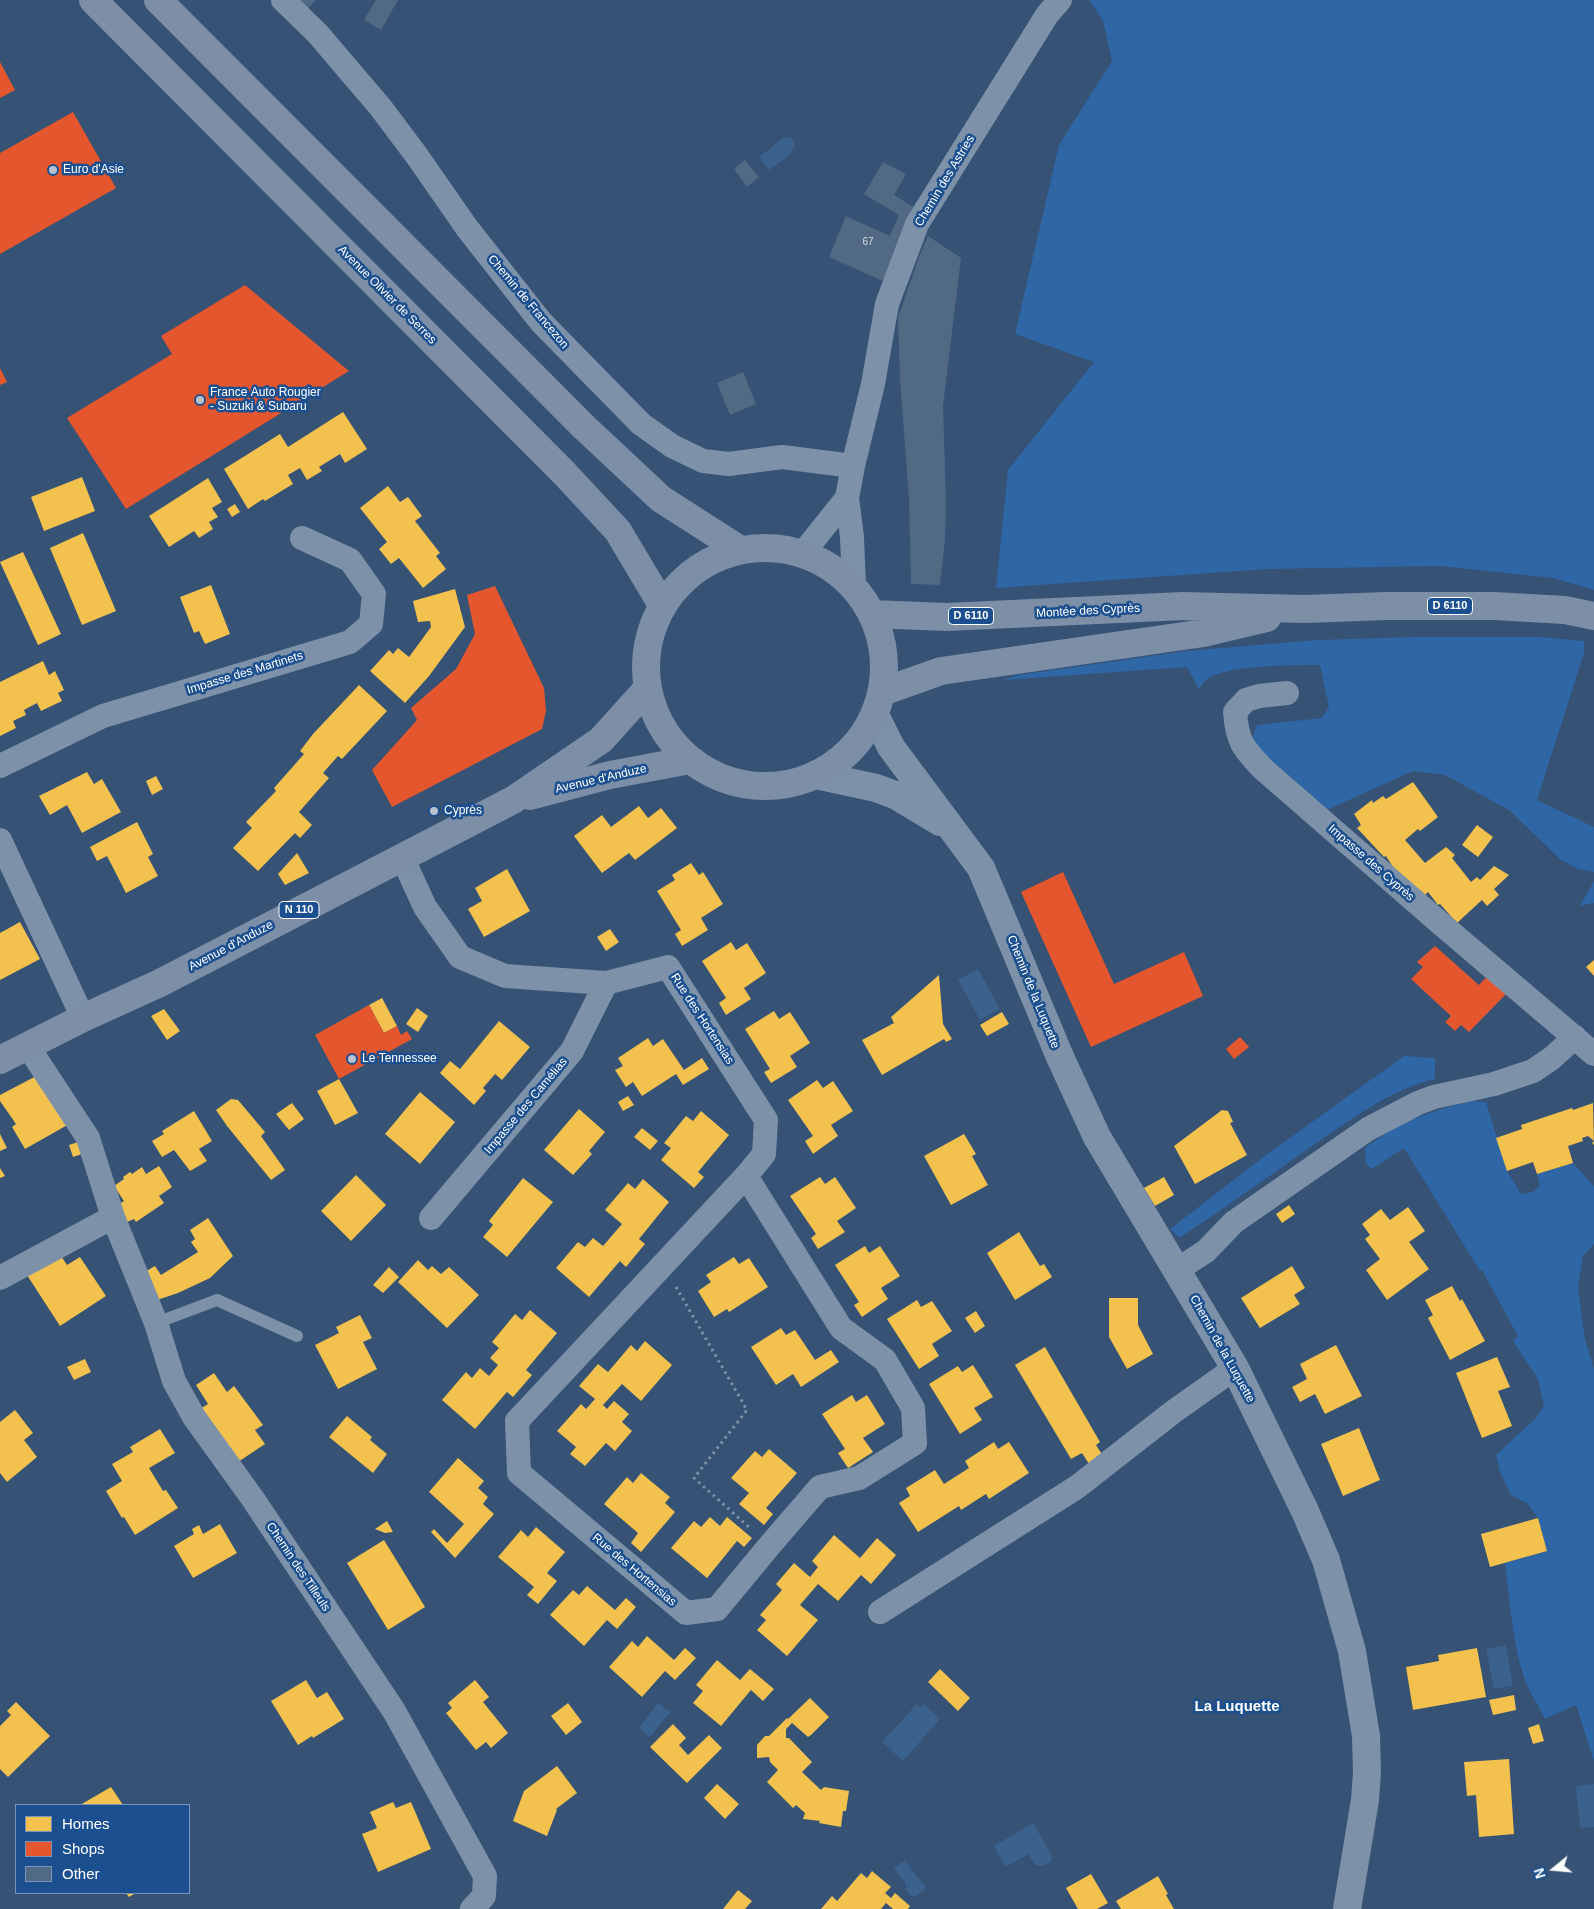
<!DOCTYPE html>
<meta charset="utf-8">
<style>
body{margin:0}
#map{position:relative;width:1594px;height:1909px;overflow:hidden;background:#365274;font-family:Arial,sans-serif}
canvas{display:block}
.legend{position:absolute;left:15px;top:1804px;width:175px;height:90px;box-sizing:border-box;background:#1b4f8f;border:1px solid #7695bc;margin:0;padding:6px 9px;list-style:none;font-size:15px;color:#fff}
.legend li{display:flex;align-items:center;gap:10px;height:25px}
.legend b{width:25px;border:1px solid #7695bc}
.north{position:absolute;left:1529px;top:1844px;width:50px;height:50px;-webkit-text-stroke:4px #1b4f8f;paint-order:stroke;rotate:253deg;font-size:14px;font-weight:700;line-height:20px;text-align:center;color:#fff}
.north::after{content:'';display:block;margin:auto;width:18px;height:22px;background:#fff;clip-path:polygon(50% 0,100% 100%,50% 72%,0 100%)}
</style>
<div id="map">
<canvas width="1594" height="1909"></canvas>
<ul class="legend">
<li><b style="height:14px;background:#f2c14e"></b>Homes</li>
<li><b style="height:14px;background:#e4572e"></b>Shops</li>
<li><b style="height:14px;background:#526984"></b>Other</li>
</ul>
<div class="north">N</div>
</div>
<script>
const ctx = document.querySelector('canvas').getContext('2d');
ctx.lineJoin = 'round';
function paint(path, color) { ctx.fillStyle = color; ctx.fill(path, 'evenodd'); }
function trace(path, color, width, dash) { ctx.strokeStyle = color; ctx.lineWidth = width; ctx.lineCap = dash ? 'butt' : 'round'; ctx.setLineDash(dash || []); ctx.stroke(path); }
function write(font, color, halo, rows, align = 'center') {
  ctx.font = font + ' Arial,sans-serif'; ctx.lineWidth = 5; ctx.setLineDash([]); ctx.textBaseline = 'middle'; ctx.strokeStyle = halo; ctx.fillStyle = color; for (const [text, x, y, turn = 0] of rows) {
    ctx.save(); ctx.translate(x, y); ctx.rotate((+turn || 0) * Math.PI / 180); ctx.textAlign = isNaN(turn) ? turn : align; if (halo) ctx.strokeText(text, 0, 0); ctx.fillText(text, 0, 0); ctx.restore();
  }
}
const green = new Path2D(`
 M1089,0h505v590l-41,-12 -113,-12 -172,3 -272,19 12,-118 86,-108 -79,-28 44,-189 53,-84 -9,-40z
 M1417,637h123l44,4v12l-47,147 57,27v45l-16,-3 -17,-9 -52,-50 -64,-35 -32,-4 -93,42 -59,-55 -9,-19 5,-14 65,-7 7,-11 -9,-42c-26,0 -91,0 -111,13 -4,2 -7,7 -10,11l-12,-22 -184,13 15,-5 168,-24 131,-11z
 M1594,881v22l-14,3z
 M1404,1056l31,2v21c-44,10 -83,40 -120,65 -46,32 -90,64 -136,94l-9,-9 96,-74z
 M1473,1101l13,1 21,69 14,23 12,-2 7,-6 -3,-12 36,-11 21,23v58l-11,12 -5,31 7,53 9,29v392l-18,-56 -31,14c-6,-13 -16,-27 -21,-41 -12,-37 -14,-77 -19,-115l42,-12 -9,-33 -10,-14 -17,-9 -11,-23 -4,-17 40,-37 8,-12 -6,-27 -25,-38 5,-5 -36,-66 -2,1 -76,-123 -32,21 -6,-5 -1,-16c34,-26 67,-38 108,-47z`);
const water = new Path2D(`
 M783,138h8l3,3c3,13 -16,22 -25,29l-10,-13z
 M978,969l22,40 -20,11 -22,-40z
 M1506,1645l7,41 -19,3 -8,-40z
 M658,1703l12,9 -20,25 -11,-9z
 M917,1704l3,4 4,-4 16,15 -37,42 -21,-19z
 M1594,1784v43l-14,1 -4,-42z
 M1033,1823l19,32 -1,6 -7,5 -9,-1 -7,-11 -22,13 -12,-21z
 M905,1860l21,28 -11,9c-7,-2 -10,-6 -9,-13l-12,-16z`);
const homes = new Path2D(`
 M343,412l24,37 -22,14 -5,-9 -21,13 3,4 -15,9 -7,-12 -12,7 5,9 -28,17 -2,-2 -15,10 -24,-40 56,-35 8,13z
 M82,477l13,34 -51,20 -13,-34z
 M208,478l14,24 -10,6 6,9 -9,5 4,7 -14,9 -5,-7 -25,16 -20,-31z
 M388,486l12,16 8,-5 14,19 -7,5 25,32 -4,3 10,13 -23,19 -24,-30 -8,6 -12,-15 8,-7 -27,-34z
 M235,504l5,8 -8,5 -5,-8z
 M83,533l33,78 -34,14 -32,-77z
 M23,552l38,82 -23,11 -38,-83z
 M211,585l19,49 -25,10 -6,-13 -5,2 -14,-36z
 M455,589l10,38 -36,49 -24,27 -35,-32 19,-21 4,4 5,-6 11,9 22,-30 -1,-6 -12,1 -5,-21z
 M43,661l6,14 6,-4 9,19 -6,3 4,8 -21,10 -4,-8 -13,7 2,5 -13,6 3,7 -16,8v-54z
 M359,685l28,26 -45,48 -4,-3 -15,17 6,5 -30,34 13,13 -12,13 -5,-5 -37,38 -25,-23 19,-20 -6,-6 30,-31 -2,-3 30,-34 -4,-3 13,-17z
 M87,772l7,12 8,-5 19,33 -39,21 -15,-28 -17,10 -11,-19z
 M156,776l7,13 -11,6 -6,-14z
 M1413,782l25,35 -18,14 -2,-2 -13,11 20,23 21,-16 9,8 -3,3 19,24 6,-5 3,3 14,-14 15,9 -15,14 5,6 -12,11 -5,-6 -25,23 -17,-19 -2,1 -10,-13 -6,6 -21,-18 -15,-24 -2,1 -27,-29 4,-3 -7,-11 18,-14 1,3 10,-7 3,3z
 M639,806l9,12 13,-10 16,20 -42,32 -6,-7 -27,20 -28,-37 28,-21 9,12z
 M137,822l16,32 -5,3 10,19 -32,17 -19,-37 -10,5 -7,-14z
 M1477,825l16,12 -15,20 -16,-12z
 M297,853l12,20 -24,12 -7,-11z
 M691,863l8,12 4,-3 20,32 -22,14 7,12 -26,16 -7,-12 6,-4 -24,-39 18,-11 -3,-5z
 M507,869l23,42 -46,26 -16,-28 14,-8 -7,-13z
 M20,922l20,37 -40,21v-47z
 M610,929l9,13 -13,9 -9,-14z
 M731,942l5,8 11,-7 19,30 -22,15 7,11 -25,16 -7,-12 7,-5 -24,-37z
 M1594,960v16l-8,-9z
 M939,975l4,49 9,15 -6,3 -2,-3 -62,36 -20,-35 32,-17 -3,-6z
 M382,998l15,28 -13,7 -15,-28z
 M417,1008l11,8 -10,16 -12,-8z
 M164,1009l16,22 -13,9 -16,-24z
 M774,1011l5,8 11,-7 20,31 -20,13 7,11 -26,16 -7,-11 6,-3 -25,-40z
 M1002,1012l7,12 -22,12 -7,-11z
 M499,1021l31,26 -28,33 -7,-6 -12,14 3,3 -12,14 -34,-32 10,-12 10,8z
 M648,1038l5,8 10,-7 21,31 18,-12 7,11 -26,16 -7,-11 -34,22 -9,-14 -7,5 -11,-17 8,-4 -5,-8z
 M40,1074l31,49 -46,26 -13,-22 4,-3 -16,-23v-6z
 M339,1079l19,34 -23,12 -18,-34z
 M817,1080l6,8 10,-7 20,30 -22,14 7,11 -25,18 -8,-13 8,-5 -25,-36z
 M420,1092l35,30 -35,42 -35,-30z
 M628,1096l6,9 -11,6 -5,-9z
 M231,1099l7,1 27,32 -4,4 24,34 -14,10 -44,-54 -11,-16z
 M292,1103l12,16 -15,11 -13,-16z
 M1593,1103l1,42 -2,-2 2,-2 -6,-5 -6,2 1,3 -15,5 5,17 -36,11 -4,-12 -26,9 -11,-33 26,-9 -1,-4 51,-17 1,2z
 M579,1109l26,23 -16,19 3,3 -19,21 -29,-25z
 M1222,1110l6,1 5,11 -3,1 17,32 -52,29 -21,-38z
 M194,1111l18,30 -13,8 8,12 -17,10 -16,-21 -12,7 -10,-16 12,-7 -2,-3z
 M701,1111l28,24 -31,37 6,5 -10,11 -33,-28 10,-12 -7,-5 22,-27 7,5z
 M642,1128l16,13 -8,9 -16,-13z
 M0,1134l7,14 -7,3z
 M964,1134l12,20 -4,2 16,29 -37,20 -27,-49z
 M81,1141l4,12 -12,4 -4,-12z
 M159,1166l13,21 -13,9 5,7 -28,19 -2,-3 -12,5 -7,-18 9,-5 -10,-15 10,-7 -1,-2 7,-5 2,2 10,-7 4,7z
 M0,1168l5,8 -5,2z
 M356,1175l30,30 -35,36 -30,-30z
 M820,1177l5,7 10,-7 21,31 -19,13 8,11 -27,17 -7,-11 5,-4 -26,-38z
 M1164,1177l10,18 -19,11 -11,-18z
 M523,1178l30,24 -46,55 -24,-20 10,-12 -4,-4z
 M643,1179l26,23 -30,37 6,5 -10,12 -9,11 -6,-6 -31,36 -33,-29 22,-26 7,5 8,-9 10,8 19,-22 -17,-14 23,-27 7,6z
 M1289,1205l6,9 -13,9 -6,-9z
 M1408,1207l17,24 -16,11 20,27 -42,31 -21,-30 14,-11 -15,-20 5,-4 -8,-11 19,-15 9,11z
 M208,1218l25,38 -23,22 -32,15 -24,8 -13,-27 14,-8 6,9 37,-23 -7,-10 4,-3 -5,-9z
 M1019,1232l21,34 4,-2 8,13 -37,23 -28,-47z
 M865,1246l4,7 11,-7 20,30 -19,12 7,11 -26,18 -8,-12 5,-3 -24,-37z
 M58,1251l9,14 13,-8 26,39 -46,30 -35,-54z
 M734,1257l5,7 10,-6 19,29 -39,25 -2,-3 -13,8 -16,-26 13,-9 -5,-7z
 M418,1260l10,10 4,-4 9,8 8,-7 30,28 -32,33 -49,-46z
 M1292,1266l13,22 -11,7 6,9 -40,24 -19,-30z
 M389,1267l10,10 -16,16 -10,-8z
 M1452,1286l8,15 2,-2 23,42 -35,19 -22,-42 5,-3 -8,-15z
 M1109,1298h29v27l15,29 -26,15 -18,-32z
 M917,1300l4,7 11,-6 20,30 -20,13 7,12 -20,13 -32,-50z
 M530,1310l27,23 -31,37 6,5 -19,22 -6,-5 -32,37 -33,-29 24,-28 6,6 8,-10 9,8 9,-11 -8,-7 9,-10 -7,-6 23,-28 7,6z
 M976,1311l9,15 -10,7 -10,-15z
 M360,1315l12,23 -9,4 14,27 -39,20 -23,-44 24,-12 -3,-6z
 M781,1328l5,7 9,-5 20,30 16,-10 8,12 -38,25 -8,-13 -17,11 -25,-38z
 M645,1341l27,24 -31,36 -19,-17 -10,11 -9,10 4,4 7,-8 15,13 -7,8 10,9 -17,20 -9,-8 -21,23 -15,-12 6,-7 -19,-16 24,-27 5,5 9,-10 -16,-13 19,-22 10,8 23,-27 6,6z
 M1336,1345l26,51 -37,18 -10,-20 -15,8 -8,-15 15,-8 -7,-15z
 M1045,1347l55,95 -4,3 7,11 -14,8 -7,-11 -11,6 -56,-94z
 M1497,1357l13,30 -12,4 14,35 -30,12 -26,-65z
 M85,1359l6,13 -17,8 -7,-13z
 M973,1365l20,32 -19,11 8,12 -22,14 -31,-50 29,-18 4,6z
 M214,1373l13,19 7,-6 29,39 -8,5 10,14 -27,18 -38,-53 8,-5 -12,-19z
 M852,1395l4,7 11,-7 18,29 -22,14 10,14 -25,16 -10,-15 7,-4 -23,-35z
 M15,1410l18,23 -9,7 13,17 -30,25 -7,-9v-51z
 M347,1416l25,21 -2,3 17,14 -14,19 -44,-36z
 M1359,1428l21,52 -37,16 -22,-52z
 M160,1429l15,24 -26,15 14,23 3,-1 12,18 -43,27 -11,-18 -2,1 -16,-27 16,-10 -10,-17 21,-12 -3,-5z
 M994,1442l4,7 11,-7 20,31 -40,26 -3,-5 -25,16 -2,-4 -41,26 -19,-29 11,-7 -4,-8 29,-18 9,14 25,-16 -4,-7z
 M769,1449l28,24 -31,35 7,6 -9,11 -25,-21 10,-11 -18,-15 24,-27 7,6z
 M458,1458l26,23 -6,7 10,9 -5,7 11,10 -39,44 -24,-26 3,-3 13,14 17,-19 -35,-32z
 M641,1473l29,24 -5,6 10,9 -34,40 -10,-9 7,-10 -34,-29 23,-27 6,6z
 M710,1517l10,9 7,-9 25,21 -8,9 -7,-6 -30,37 -36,-30 23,-27 7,6z
 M1538,1518l9,33 -57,16 -9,-33z
 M387,1521l6,11 -8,1 -10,-4z
 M220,1524l17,29 -44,25 -19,-32 20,-12 -2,-5 7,-4 4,9z
 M536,1527l29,25 -18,21 10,8 -19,23 -11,-9 7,-8 -36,-30 23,-27 7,7z
 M834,1535l26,23 17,-20 19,17 -25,29 -10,-9 -23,26 -20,-17 -18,21 18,15 -31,36 -30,-26 9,-10 -6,-5 22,-25 -6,-6 18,-21 16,14 8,-10 -6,-6z
 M384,1540l41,67 -37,23 -41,-67z
 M587,1586l28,24 11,-12 10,9 -19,22 -10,-9 -23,26 -34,-31 23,-25 6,5z
 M647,1636l27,24 11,-12 11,10 -21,22 -10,-9 -23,26 -33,-30 23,-26 6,6z
 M1477,1648l9,49 -73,13 -7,-43 33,-6 -1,-6z
 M717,1660l23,20 10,-11 24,20 -11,12 -12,-11 -30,36 -28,-23 10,-12 -7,-6z
 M940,1669l30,29 -12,13 -30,-29z
 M306,1680l11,18 10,-6 17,27 -31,19 -1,-2 -14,9 -27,-44z
 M475,1680l14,17 -6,5 25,31 -17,15 -5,-6 -10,8 -30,-37 6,-5 -4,-5z
 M1514,1695l2,15 -23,5 -4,-15z
 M810,1698l19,19 -18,18 -3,2 -16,-14 -6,6v9h3l23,24 -10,10 19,18 3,-3 25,4 -3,20h-3l-2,16 -22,-4 1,-2 -17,-2 2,-6 -9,-8 -3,3 -26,-26 11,-12 -8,-8 -1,-5 -12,1v-13l8,-9h4l18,-18 1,1z
 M16,1702l34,34 -42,41 -8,-8v-43l11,-11 -4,-4z
 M568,1703l14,19 -16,13 -15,-19z
 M673,1724l13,14 -7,7 9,10 21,-20 13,13 -35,35 -37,-36z
 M1539,1724l5,17 -11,3 -5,-16z
 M1509,1759l5,75 -35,3 -3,-42 -9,1 -3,-34z
 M557,1766l20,27 -21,16 1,1 -10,26 -34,-15 11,-30z
 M717,1784l22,20 -14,15 -21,-21z
 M111,1787l12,18h-43z
 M393,1802l3,6 15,-6 20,47 -53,23 -16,-38 15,-6 -7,-16z
 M872,1871l19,16 -6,6 6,5 4,-5 15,13 -2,3h-15l-7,-6 -5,6h-60l11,-13 5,5 24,-28 6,5z
 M1091,1874l17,29 -11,6h-19l-12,-21z
 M1158,1876l10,18 -2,1 8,14h-53l-5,-8z
 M738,1890l14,11 -7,8h-22z
 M126,1893h10l-7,4z`);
const shops = new Path2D(`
 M0,62l15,28 -15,8z
 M73,112l43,76 -116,66v-101z
 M245,285l104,86 -223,138 -59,-91 105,-64 -11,-18z
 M0,368l7,14 -7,3z
 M495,586l49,102 2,23 -4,18 -150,78 -20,-37 45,-50 -6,-12 45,-39 19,-35 -8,-39z
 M1063,872l51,112 70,-32 19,44 -112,51 -70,-155z
 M1435,946l44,39 12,-13 19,18 -41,42 -8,-7 -6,6 -10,-9 6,-6 -40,-37 12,-12 -6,-5z
 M369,1005l15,28 13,-7 4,9 6,-4 5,8 -73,40 -24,-44z
 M1240,1037l9,10 -15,12 -8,-10z`);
const building = new Path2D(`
 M299,0h17l-8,9z
 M376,0h22l-17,30 -17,-10z
 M745,160l14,17 -12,10 -13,-18z
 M883,162l23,12 -12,21 23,14 -32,73 -56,-25 17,-41 44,20 9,-21 -35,-21z
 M928,236l33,22 -18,148 3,97 -1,37 -5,45 -29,-1 -2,-86 -9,-119 -2,-61 21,-61z
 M743,372l13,32 -26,11 -13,-32z`);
const path = new Path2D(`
 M676,1287l71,123 -53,68 56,50`);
const service = new Path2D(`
 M156,1323l61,-23 80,36`);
const minor = new Path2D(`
 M283,0l35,34 63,74 36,48 50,72 74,94 100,102 31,22 31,15 26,3 53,-7 71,9
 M803,553l44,-55
 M854,587l-2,-50 -5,-39 6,-32 20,-82 14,-80 30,-80 130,-209 13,-15
 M1287,693l-28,3 -13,4 -11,12c2,29 8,36 28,57l177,154 154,131
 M0,766l103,-50 247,-74 21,-18 3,-30 -24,-34 -48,-22
 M0,840l83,178
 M402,857l23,50 35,50 45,19 101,7 62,-16 98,153 -2,34 -18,22 95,152 44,32 28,48 2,35 -56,35 -39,9 -50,58 -53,64 -31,4 -167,-140 -2,-52 229,-245
 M27,1045l61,93 25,79 43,106 18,58 20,36 59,82 141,212 91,165 -1,20 -12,13
 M431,1218l141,-167 34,-68
 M1177,1270l29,-19 28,-29 134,-93 50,-26 16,-6 60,-13 39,-13 19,-13 23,-21
 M0,1278l113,-61
 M880,1612l197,-125 96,-75 62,-44`);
const tertiary = new Path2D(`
 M875,715l16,32 90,121 79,189 37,80 138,231 70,143 21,49 26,91 14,85 1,36 -2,28 -18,109
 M816,775l60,13 19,7 45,27`);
const primary = new Path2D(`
 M93,0l472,474 53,57 44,74
 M158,0l426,427 77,72 78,50
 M646 667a119 119 0 1 1 238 0a119 119 0 1 1-238 0Z
 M872,614l75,3 236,-11 122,3 81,-3h108l71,4 29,6
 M882,692l59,-21 263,-38 63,-15
 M530,796l80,-21 80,-15
 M0,1060l83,-42 77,-35 353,-183 88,-60 46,-51`);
const markers = [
 [53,170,5,"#b9c2ce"],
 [200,400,5,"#b9c2ce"],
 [434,811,5,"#b9c2ce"],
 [352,1059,5,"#b9c2ce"]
];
const numberNames = [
 ["67",868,242]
];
const shields = [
 [1450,606,45],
 [971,616,45],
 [299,910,40]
];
const shieldNames = [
 ["D 6110",1450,606],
 ["D 6110",971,616],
 ["N 110",299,910]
];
const poiNames = [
 ["Euro d'Asie",63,170],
 ["France Auto Rougier",210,393],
 ["- Suzuki & Subaru",210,407],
 ["Cyprès",444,811],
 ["Le Tennessee",362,1059]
];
const streetNames = [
 ["Chemin des Astries",945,181,-59],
 ["Avenue Olivier de Serres",387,295,45],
 ["Chemin de Francezon",528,302,50],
 ["Montée des Cyprès",1088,611,-3],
 ["Impasse des Martinets",245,673,-17],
 ["Avenue d'Anduze",601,779,-13],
 ["Impasse des Cyprès",1371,863,41],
 ["Avenue d'Anduze",231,946,-28],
 ["Chemin de la Luquette",1033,992,68],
 ["Rue des Hortensias",702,1019,57],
 ["Impasse des Camélias",526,1106,-50],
 ["Chemin de la Luquette",1222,1349,61],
 ["Chemin des Tilleuls",298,1567,56],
 ["Rue des Hortensias",634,1570,40]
];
const quarterNames = [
 ["La Luquette",1237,1707]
];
paint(green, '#2f66a5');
paint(water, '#3b618d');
paint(homes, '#f2c14e');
paint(shops, '#e4572e');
paint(building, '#526984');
trace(path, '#7d92a8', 3, [2.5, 4]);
trace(service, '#7d92a8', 12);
trace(minor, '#7d92a8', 24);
trace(tertiary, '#7d92a8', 28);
trace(primary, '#7d8ea7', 28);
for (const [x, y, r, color] of markers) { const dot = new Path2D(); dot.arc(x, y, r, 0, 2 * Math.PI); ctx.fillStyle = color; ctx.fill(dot); trace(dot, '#1b4f8f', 2); }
write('10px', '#d4dae0', null, numberNames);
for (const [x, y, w] of shields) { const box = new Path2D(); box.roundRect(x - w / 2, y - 8.5, w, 17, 4); ctx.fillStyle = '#1b4f8f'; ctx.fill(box); trace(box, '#fff', 1); }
write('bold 11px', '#fff', null, shieldNames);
write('12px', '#fff', '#1b4f8f', poiNames, 'left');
write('12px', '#fff', '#1b4f8f', streetNames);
write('bold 15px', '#fff', '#1b4f8f', quarterNames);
</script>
